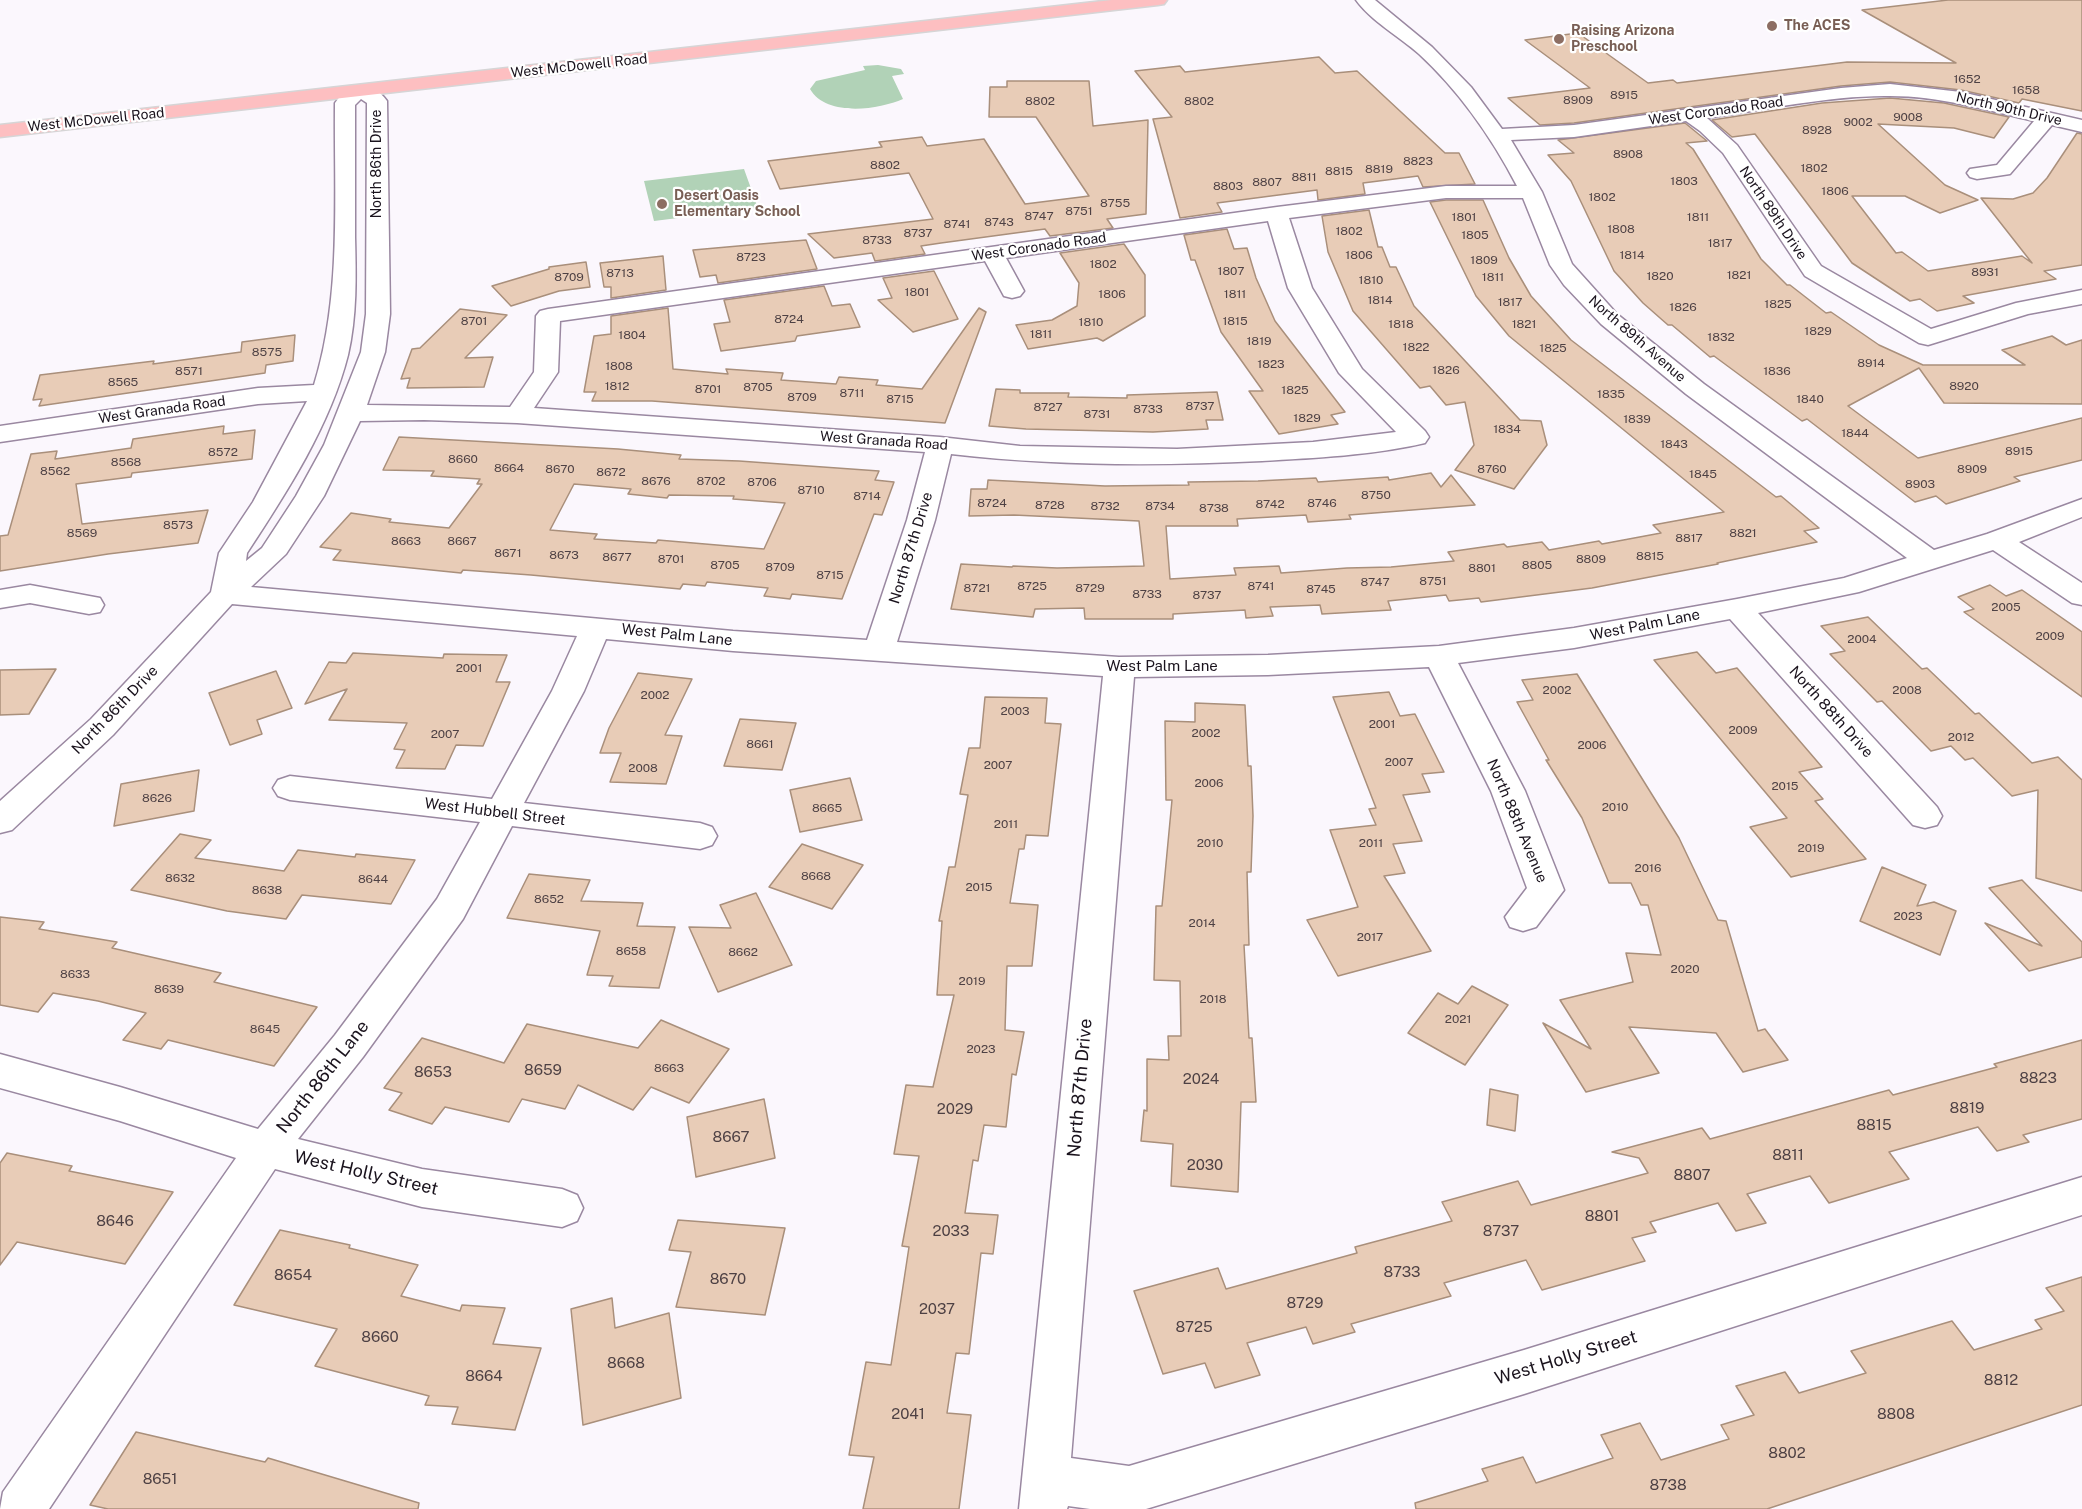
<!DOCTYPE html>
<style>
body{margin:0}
canvas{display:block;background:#fbf7fd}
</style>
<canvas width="2082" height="1509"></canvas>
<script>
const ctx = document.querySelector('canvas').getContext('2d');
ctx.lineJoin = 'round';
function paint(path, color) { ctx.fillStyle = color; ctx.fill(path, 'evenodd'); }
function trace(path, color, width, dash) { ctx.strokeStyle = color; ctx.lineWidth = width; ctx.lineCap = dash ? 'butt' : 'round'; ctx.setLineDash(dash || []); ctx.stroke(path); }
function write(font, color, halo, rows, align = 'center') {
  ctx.font = font + ' "Public Sans",sans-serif'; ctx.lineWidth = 4.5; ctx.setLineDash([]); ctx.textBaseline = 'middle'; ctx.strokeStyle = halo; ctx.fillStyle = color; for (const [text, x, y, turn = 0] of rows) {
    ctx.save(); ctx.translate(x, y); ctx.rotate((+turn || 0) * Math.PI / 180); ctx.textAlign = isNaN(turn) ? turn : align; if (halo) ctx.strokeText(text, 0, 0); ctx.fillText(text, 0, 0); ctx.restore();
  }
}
const green = new Path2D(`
 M878,65l23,4 3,5 -12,2 11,23c-25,11 -77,18 -93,-10l6,-8 49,-11 -2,-4z
 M744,169l14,39 -104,13 -10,-40z`);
const building = new Path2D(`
 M1948,0h134v111l-60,-12 -3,4 -58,-13 -71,-8 -49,4 -267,37 -34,2 -32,-27 82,-10 -65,-48 53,-7 70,50 25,-3 4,3 170,-21 109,1 -94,-53z
 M1319,57l16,16 22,-2 88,82h14l16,31 -52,3 -5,-11 -55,7 2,11 -47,6 -1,-10 -100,13 5,9 -42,6 -27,-99 19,-2 -37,-46 45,-5 5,6z
 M1007,81h82l4,45 55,-6 -2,94 -39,5 6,9 -63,8 -5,-7 -104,14 -20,3 4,8 -50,7 -3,-8 -38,5 -26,-24 125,-15 -24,-46 -129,16 -12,-28 114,-14 -3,-5 43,-5 5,9 57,-7 41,65 64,-8 -53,-79h-47l1,-30h17z
 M1890,98l54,5 65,14 -15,21 -40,-10 -76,-4 67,61 33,15 -38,13 -35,-17h-53l44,57 6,-1 26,19 94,-15 10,7 -51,-65 32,1 20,-6 14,-15 30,-45 5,1v131l-38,6 12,8 -93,17 11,7 -37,8 -17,-12 -10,2 -58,-38 -97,-129 -23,3 -20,-17 110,-17z
 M1685,123l22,18 -21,2 7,6 68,110 26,26h3l36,28 5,-1 48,33 44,20h102l-23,-15 50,-14 14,9 16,-5v64l-138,-1 -25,-35 -71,38 70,52 164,-40v42l-68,17 6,4 -74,23 -10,-8 -21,6 -108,-83 -5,2 -88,-65 -4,1 -38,-32h-4l-25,-22 -29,-32 -43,-90 -23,-26 26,-2 -16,-13z
 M1446,200h37l26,58 22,38 40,44 205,157 5,-1 38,32 -15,3 13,11 -100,21 1,1 -126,24 -111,14 -2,-4 -30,3 -3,-6 -58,6 3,9 -69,4 -2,-9 -50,2 3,9 -27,2 -1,-8 -72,4v5h-88l-1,-11 -49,1 -2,8 -82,-8 10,-45 51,3 1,-1 44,2 87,-2 -5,-45 -125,-6 -45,1 2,-27h16l1,-9 117,6 84,-1 -1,-3 70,-1 58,-3 2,4 70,-5 1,3 42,-7 10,14 10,-12 24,30 -126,10 2,4 -43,3 -2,-7 -69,4 1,7h-72l4,53 66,-4 -2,-7 45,-2 2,7 66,-5 44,-1 63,-6 -6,-9 56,-8 3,3 35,-5 7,8 50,-9 3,3 59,-11 -8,-8 71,-13 -215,-176 -33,-40 -46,-94z
 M1369,210l9,37h4l8,20h6l18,39 106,114 21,1 6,24 -33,44 -59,-19 19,-25 -9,-43 -19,3 -16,-19 -10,2 -67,-77 -25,-59 -6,-36z
 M1227,229l7,20 13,-1 9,30 19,43 70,91 -14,3 7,9 -59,10 -30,-43h14l-42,-59 -26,-72h-4l-7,-25z
 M806,240l11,29 -99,14 -2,-8 -16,2 -7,-27z
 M1124,244l21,31v41l-42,25 -6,-3 -69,11 -12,-24 36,-5 25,-14 2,-23 -19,-30z
 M663,256l3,34 -55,8v-11h-7l-4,-24z
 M586,262l4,25 -31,4 -48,15 -19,-20 57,-17v-2z
 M934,271l24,48 -45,13 -35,-32 14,-2 -9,-20z
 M824,286l8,20 18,-2 10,23 -63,9 -2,5 -74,10 -7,-27 16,-2 -6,-22z
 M668,308l5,61 55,5 -2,-5 57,4 -2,7 55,4 3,-7 39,3 -2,5 46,4 57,-81 7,4 -41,111 -293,-22h-60l4,-9h-12l10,-56 17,-2v-18z
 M460,309l47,6 -42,43 28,-1 -9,30 -77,1 3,-10 -9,1 11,-30 8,-1z
 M295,335l-2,26 -27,4 -1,8 -226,33 3,-7 -9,1 7,-25 114,-14 -1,3 88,-12 1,-10z
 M996,389l24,1v3h49l-1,4 59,1v-3l90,-3 6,28h-17l2,9 -55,3 -127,-3 -37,-3z
 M224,426l-1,8 32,-4 -3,29 -120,14 -1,4 -55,7 6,40 126,-14 -10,33 -90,11 -108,17v-35l8,-1 23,-81 26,-3 -2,8 76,-11 2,-9z
 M399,437l219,12 63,6 -2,4 60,2 140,10 -4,9 19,2 -12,33 -8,-1 -32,85 -50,-5 -2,5 -26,-3 4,-8 -61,-6 -2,4 -22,-2 -3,5 -149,-14 -68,-5 -2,3 -128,-13 8,-10 -21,-3 31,-34 40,6 -2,3 60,6 33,-44h-5l3,-5 -49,-3 3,-5 -51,-1zM574,484l57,5 -3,5 39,4 2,-3 65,1 -1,3 52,4 -21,46 -106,-9 -2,3 -62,-4 3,-5 -47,-4z
 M1990,585l16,11 16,-6 60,42v65l-118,-85 10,-3 -16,-12z
 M1868,617l54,52 5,-1 48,46 4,-1 53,50 26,-6 24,23v111l-46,-13 2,-88 -26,6 -39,-38 -8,2 -14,-14 -20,5 -49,-50 -5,1 -47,-48 15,-3 -24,-25z
 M1697,652l19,21 21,-5 85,99 -23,5 24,27 -8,2 51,58 -75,18 -41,-50 37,-9 -133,-158z
 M353,653l90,5 1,-4 63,1 -11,27h14l-27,64 -27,-1 -11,24 -49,-1 9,-18 -11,-1 13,-26 -78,-3 18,-31 -42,15 24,-42 17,1z
 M56,669l-27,45 -29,1v-45z
 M276,671l16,37 -35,12 5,14 -32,11 -21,-52z
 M638,673l54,6 -27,56 17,1 -16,48 -56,-2 11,-29h-21l9,-25z
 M1577,674l102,164 39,82 8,1 32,110 7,-2 23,31 -45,12 -27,-39 -87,-6 30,46 -73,19 -43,-69 48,26 -31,-49 73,-18 -7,-29 35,2 -13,-50h-7l-10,-22h-22l-27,-65 -36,-58h3l-32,-58 16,-2 -11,-20z
 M1389,692l11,24 15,-2 29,58 -22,2 8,18 -27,3 19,46 -29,3 12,29 -21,3 47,75 -93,25 -31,-56 51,-13 -28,-77 46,-5 -7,-16 7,-1 -43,-111z
 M985,697l62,1 -2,25 16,1 -13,112 -22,-1 -2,14h-5l-9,54 28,2 -6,61h-25l-2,64 19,2 -8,43 -4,-1 -6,53 -22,-2 -6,36 -5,-1 -8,53 33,2 -5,39 -12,-1 -12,101 -13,-1 -9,60 24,2 -12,94h-96l11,-52 -25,-2 17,-93 25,3 18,-118 -7,-1 17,-90 -25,-2 12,-69 27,2 21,-92h-17l5,-74h-3l10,-54h6l13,-72 -8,-1 9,-46h11z
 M1195,703l50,2 3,61h3l2,50 -2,56h-4l2,73h-5l5,93h3l4,64h-15l-3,90 -67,-6 2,-42 -32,-3 3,-31 3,1v-52l22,1 -1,-24h13l-1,-55 -26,-1 2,-74h6l10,-106h-6l-1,-79 30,1z
 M740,719l56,4 -14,47 -58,-4z
 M199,770l-5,41 -80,15 7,-42z
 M850,778l12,42 -62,12 -10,-42z
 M180,834l31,6 -16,18 89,13 14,-21 57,7 1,-3 59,6 -24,44 -89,-9 -16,24 -59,-8 -96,-21z
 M802,844l61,21 -31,44 -63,-22z
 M1882,867l44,18 -9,21 17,-4 22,9 -16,44 -80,-34z
 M529,874l61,6 -9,21 62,2 -6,23 38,1 -16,61 -50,-2 4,-10 -26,-1 13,-44 -93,-13z
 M2022,880l60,62v15l-53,14 -44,-48 57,23 -53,-58z
 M756,893l36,72 -74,27 -29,-65 42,1 -11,-23z
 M0,917l44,5 -5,7 78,13 -5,6 109,25 -7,9 103,25 -43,59 -106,-26 -7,9 -38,-9 23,-27 -48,-12 -45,-8 -15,19 -38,-7z
 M1472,986l36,19 -43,60 -57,-32 30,-40 20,11z
 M661,1020l68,29 -40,54 -38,-16 -18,23 -55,-25 -13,24 -43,-10 -13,23 -64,-15 -13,17 -43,-14 13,-17 -18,-5 38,-50 82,25 23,-39 111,24z
 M2082,1040v79l-59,16 6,7 -32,9 -19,-24 -89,25 20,27 -80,24 -19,-27 -63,18 19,29 -30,8 -18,-28 -68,19 6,10 -24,6 13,23 -103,29 -16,-30 -82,23 7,13 -100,28 4,8 -42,12 -7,-17 -59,16 13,32 -45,13 -10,-25 -42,11 -29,-83 84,-23 8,21 131,-36 -2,-6 97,-26 -10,-19 76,-21 13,24 117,-32 -9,-15 -27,-6 90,-24 8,11 179,-49 4,5 104,-28 -3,-3z
 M1490,1089l28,6 -3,36 -28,-6z
 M764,1099l11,59 -79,19 -9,-60z
 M7,1153l65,13 -3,5 104,21 -48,72 -108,-22 -17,23v-102z
 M678,1220l107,8 -20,87 -89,-8 15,-55 -22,-2z
 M280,1230l70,15 -1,3 69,17 -17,31 59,15 2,-6 43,3 -12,36 48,4 -26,82 -63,-6 6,-17 -33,-2 4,-9 -114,-30 22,-37 -103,-24z
 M2082,1277v128l-315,104h-351l-1,-6 73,-22 -6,-12 41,-12 13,26 77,-25 -12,-23 39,-12 21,37 68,-21 -8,-14 33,-10 -18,-29 49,-14 14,21 67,-20 -15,-22 101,-30 22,29 68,-21 -7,-9 29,-9 -18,-23z
 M612,1298l3,30 54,-15 12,85 -98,27 -12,-116z
 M136,1432l129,30 3,-4 151,45 -1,6h-310l-18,-4z`);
const minor = new Path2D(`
 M1356,0h19l57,47 39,40 31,42 72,-4 267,-37 49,-4 71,8 121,28v12l-30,-7 -42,49 -33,5 -7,-2 -3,-4 3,-4 27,-4 37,-44c-47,-11 -96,-25 -144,-25 -57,-1 -126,14 -183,22l30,27 84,121 110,63 85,-26 66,-13v14l-54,10 -100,31 -9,-2 -114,-67 -82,-123 -23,-22 -14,-10 -112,16 -63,3 31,52 30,72 45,50 87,70 230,166 53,-16 95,-35v18l-63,25 63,41v22l-10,-2 -79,-53 -134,42 -101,21 179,194 5,9 -5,9 -12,3 -12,-3 -183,-206 -156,29 -116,15 67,128 39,99 -28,37 -13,4 -13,-4 -5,-10 22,-29 -36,-97 -62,-124 -161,8 -134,2 -63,781 58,8 395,-116 558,-173v38l-558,179 -378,115h-56l-22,-3 -1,3h-48l84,-833 -370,-25 -127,-12 -22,52 -60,112 176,20 12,4 5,9 -5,9 -12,4 -188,-23 -49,93 -100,138 -65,82 124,30 140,20 15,6 6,13 -6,13 -15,6 -140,-20 -147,-38 -226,340h-49l3,-17 233,-334 -116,-37 -120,-33v-34l120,33 138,42 77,-94 102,-136 43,-77 -190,-22 -12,-4 -5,-8 5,-8 12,-4 202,23 60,-108 25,-55 -345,-32 -119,131 -101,95 -12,3v-32l91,-82 120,-127 8,-39 34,-51 54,-101 -49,3 -258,38v-16l258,-38 56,-3c28,-90 20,-188 21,-282 15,-21 36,-24 52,-2l3,213 -5,38 -18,53 143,2 24,-35 2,-56 4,-5 8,-2 729,-102 169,-21h71c-25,-48 -58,-95 -98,-132 -19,-17 -49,-34 -63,-54zM361,99l6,4 -1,211 -5,38 -37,93 -28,51 -34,52 -16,13 1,-8c40,-61 83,-127 101,-198 9,-39 8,-79 7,-118 0,-44 0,-88 0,-132zM1446,198h77l27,67 14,20 37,39 85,70 221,164 -63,20 -107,21 -163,29 -135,18 -171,9 -149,2 -222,-15 38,-122 16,-66c103,12 207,12 311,7 52,-3 113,-6 163,-18l4,-6 -4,-6 -63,-62 -50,-81 -23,-70zM1268,221l20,67 51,85 57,59 -83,10 -136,7 -157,-3 -80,-9 -406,-29 24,-36 2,-51 425,-60 19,35 8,2 8,-2 4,-5 -18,-33zM424,420l93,3 408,29 -18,68 -40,120 -134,-9 -482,-44 35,-33 38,-58 36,-75z
 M30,585l70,13 4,7 -4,7 -11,2 -59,-11 -30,5v-18z`);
const major = new Path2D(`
 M1112,0h55l-3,4 -6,1 -1158,132v-12z`);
const markers = [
 [1772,26,6,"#8d6e63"],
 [1559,39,6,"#8d6e63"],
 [662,204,6,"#8d6e63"]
];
const numberNames = [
 ["1652",1967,79],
 ["1658",2026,90],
 ["8915",1624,95],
 ["8909",1578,100],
 ["8802",1040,101],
 ["8802",1199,101],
 ["9008",1908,117],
 ["9002",1858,122],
 ["8928",1817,130],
 ["8908",1628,154],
 ["8823",1418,161],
 ["8802",885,165],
 ["1802",1814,168],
 ["8819",1379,169],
 ["8815",1339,171],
 ["8811",1304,177],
 ["1803",1684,181],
 ["8807",1267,182],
 ["8803",1228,186],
 ["1806",1835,191],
 ["1802",1602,197],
 ["8755",1115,203],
 ["8751",1079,211],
 ["8747",1039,216],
 ["1801",1464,217],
 ["1811",1698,217],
 ["8743",999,222],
 ["8741",957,224],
 ["1808",1621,229],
 ["1802",1349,231],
 ["8737",918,233],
 ["1805",1475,235],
 ["8733",877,240],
 ["1817",1720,243],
 ["1806",1359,255],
 ["1814",1632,255],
 ["8723",751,257],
 ["1809",1484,260],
 ["1802",1103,264],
 ["1807",1231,271],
 ["8931",1985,272],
 ["8713",620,273],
 ["1821",1739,275],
 ["1820",1660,276],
 ["8709",569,277],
 ["1811",1493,277],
 ["1810",1371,280],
 ["1801",917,292],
 ["1806",1112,294],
 ["1811",1235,294],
 ["1814",1380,300],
 ["1817",1510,302],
 ["1825",1778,304],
 ["1826",1683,307],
 ["8724",789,319],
 ["8701",474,321],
 ["1815",1235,321],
 ["1810",1091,322],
 ["1818",1401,324],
 ["1821",1524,324],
 ["1829",1818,331],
 ["1811",1041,334],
 ["1804",632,335],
 ["1832",1721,337],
 ["1819",1259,341],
 ["1822",1416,347],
 ["1825",1553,348],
 ["8575",267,352],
 ["8914",1871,363],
 ["1823",1271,364],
 ["1808",619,366],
 ["1826",1446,370],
 ["8571",189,371],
 ["1836",1777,371],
 ["8565",123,382],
 ["1812",617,386],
 ["8920",1964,386],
 ["8705",758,387],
 ["8701",708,389],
 ["1825",1295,390],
 ["8711",852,393],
 ["1835",1611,394],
 ["8709",802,397],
 ["8715",900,399],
 ["1840",1810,399],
 ["8737",1200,406],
 ["8727",1048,407],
 ["8733",1148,409],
 ["8731",1097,414],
 ["1829",1307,418],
 ["1839",1637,419],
 ["1834",1507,429],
 ["1844",1855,433],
 ["1843",1674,444],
 ["8915",2019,451],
 ["8572",223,452],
 ["8660",463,459],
 ["8568",126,462],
 ["8664",509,468],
 ["8670",560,469],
 ["8760",1492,469],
 ["8909",1972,469],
 ["8562",55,471],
 ["8672",611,472],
 ["1845",1703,474],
 ["8676",656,481],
 ["8702",711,481],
 ["8706",762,482],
 ["8903",1920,484],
 ["8710",811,490],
 ["8750",1376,495],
 ["8714",867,496],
 ["8724",992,503],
 ["8746",1322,503],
 ["8742",1270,504],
 ["8728",1050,505],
 ["8732",1105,506],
 ["8734",1160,506],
 ["8738",1214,508],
 ["8573",178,525],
 ["8569",82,533],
 ["8821",1743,533],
 ["8817",1689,538],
 ["8663",406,541],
 ["8667",462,541],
 ["8671",508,553],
 ["8673",564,555],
 ["8815",1650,556],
 ["8677",617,557],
 ["8701",671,559],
 ["8809",1591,559],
 ["8705",725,565],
 ["8805",1537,565],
 ["8709",780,567],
 ["8801",1482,568],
 ["8715",830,575],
 ["8751",1433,581],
 ["8747",1375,582],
 ["8725",1032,586],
 ["8741",1261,586],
 ["8721",977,588],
 ["8729",1090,588],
 ["8745",1321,589],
 ["8733",1147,594],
 ["8737",1207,595],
 ["2005",2006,607],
 ["2009",2050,636],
 ["2004",1862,639],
 ["2001",469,668],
 ["2002",1557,690],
 ["2008",1907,690],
 ["2002",655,695],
 ["2003",1015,711],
 ["2001",1382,724],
 ["2009",1743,730],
 ["2002",1206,733],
 ["2007",445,734],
 ["2012",1961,737],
 ["8661",760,744],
 ["2006",1592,745],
 ["2007",1399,762],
 ["2007",998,765],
 ["2008",643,768],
 ["2006",1209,783],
 ["2015",1785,786],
 ["8626",157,798],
 ["2010",1615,807],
 ["8665",827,808],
 ["2011",1006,824],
 ["2010",1210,843],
 ["2011",1371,843],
 ["2019",1811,848],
 ["2016",1648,868],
 ["8668",816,876],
 ["8632",180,878],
 ["8644",373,879],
 ["2015",979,887],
 ["8638",267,890],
 ["8652",549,899],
 ["2023",1908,916],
 ["2014",1202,923],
 ["2017",1370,937],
 ["8658",631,951],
 ["8662",743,952],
 ["2020",1685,969],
 ["8633",75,974],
 ["2019",972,981],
 ["8639",169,989],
 ["2018",1213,999],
 ["2021",1458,1019],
 ["8645",265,1029],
 ["2023",981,1049],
 ["8663",669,1068]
];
const farEducationnames = [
 ["The ACES",1784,26],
 ["Raising Arizona",1571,31],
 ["Preschool",1571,47],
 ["Desert Oasis",674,196],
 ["Elementary School",674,212]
];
const farStreetnames = [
 ["West McDowell Road",579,66,-6],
 ["North 90th Drive",2009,109,13],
 ["West Coronado Road",1716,111,-8],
 ["West McDowell Road",96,120,-6],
 ["North 86th Drive",377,164,-90],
 ["North 89th Drive",1773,213,56],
 ["West Coronado Road",1039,247,-8],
 ["North 89th Avenue",1637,339,41],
 ["West Granada Road",162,410,-8],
 ["West Granada Road",884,441,4]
];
const streetNames = [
 ["North 87th Drive",911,548,-73],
 ["West Palm Lane",1645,625,-11],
 ["West Palm Lane",677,635,6],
 ["West Palm Lane",1162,666],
 ["North 86th Drive",115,710,-46],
 ["North 88th Drive",1831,712,48],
 ["West Hubbell Street",495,812,7],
 ["North 88th Avenue",1517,821,67]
];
const nearNumbernames = [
 ["8659",543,1070],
 ["8653",433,1072],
 ["8823",2038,1078],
 ["2024",1201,1079],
 ["8819",1967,1108],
 ["2029",955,1109],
 ["8815",1874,1125],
 ["8667",731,1137],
 ["8811",1788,1155],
 ["2030",1205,1165],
 ["8807",1692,1175],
 ["8801",1602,1216],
 ["8646",115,1221],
 ["2033",951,1231],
 ["8737",1501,1231],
 ["8733",1402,1272],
 ["8654",293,1275],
 ["8670",728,1279],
 ["8729",1305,1303],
 ["2037",937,1309],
 ["8725",1194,1327],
 ["8660",380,1337],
 ["8668",626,1363],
 ["8664",484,1376],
 ["8812",2001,1380],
 ["2041",908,1414],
 ["8808",1896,1414],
 ["8802",1787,1453],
 ["8651",160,1479],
 ["8738",1668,1485]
];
const nearStreetnames = [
 ["North 86th Lane",323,1077,-52],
 ["North 87th Drive",1080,1088,-85],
 ["West Holly Street",366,1173,13],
 ["West Holly Street",1566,1358,-17]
];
paint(green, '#b1d2b7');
paint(building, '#e8ccb7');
trace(building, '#a98f7b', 1.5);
trace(minor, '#9a88a1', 3);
trace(major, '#d6d5d6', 3);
paint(minor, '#fff');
paint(major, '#fdbfc1');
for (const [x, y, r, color] of markers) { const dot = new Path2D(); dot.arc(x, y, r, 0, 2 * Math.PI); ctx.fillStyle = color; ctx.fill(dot); trace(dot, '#fff', 2); }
write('12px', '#4e4144', null, numberNames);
write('bold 14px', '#785e54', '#fff', farEducationnames, 'left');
write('14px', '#1a131d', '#fff', farStreetnames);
write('15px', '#1a131d', '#fff', streetNames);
write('15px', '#4e4144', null, nearNumbernames);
write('18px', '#1a131d', '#fff', nearStreetnames);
</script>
